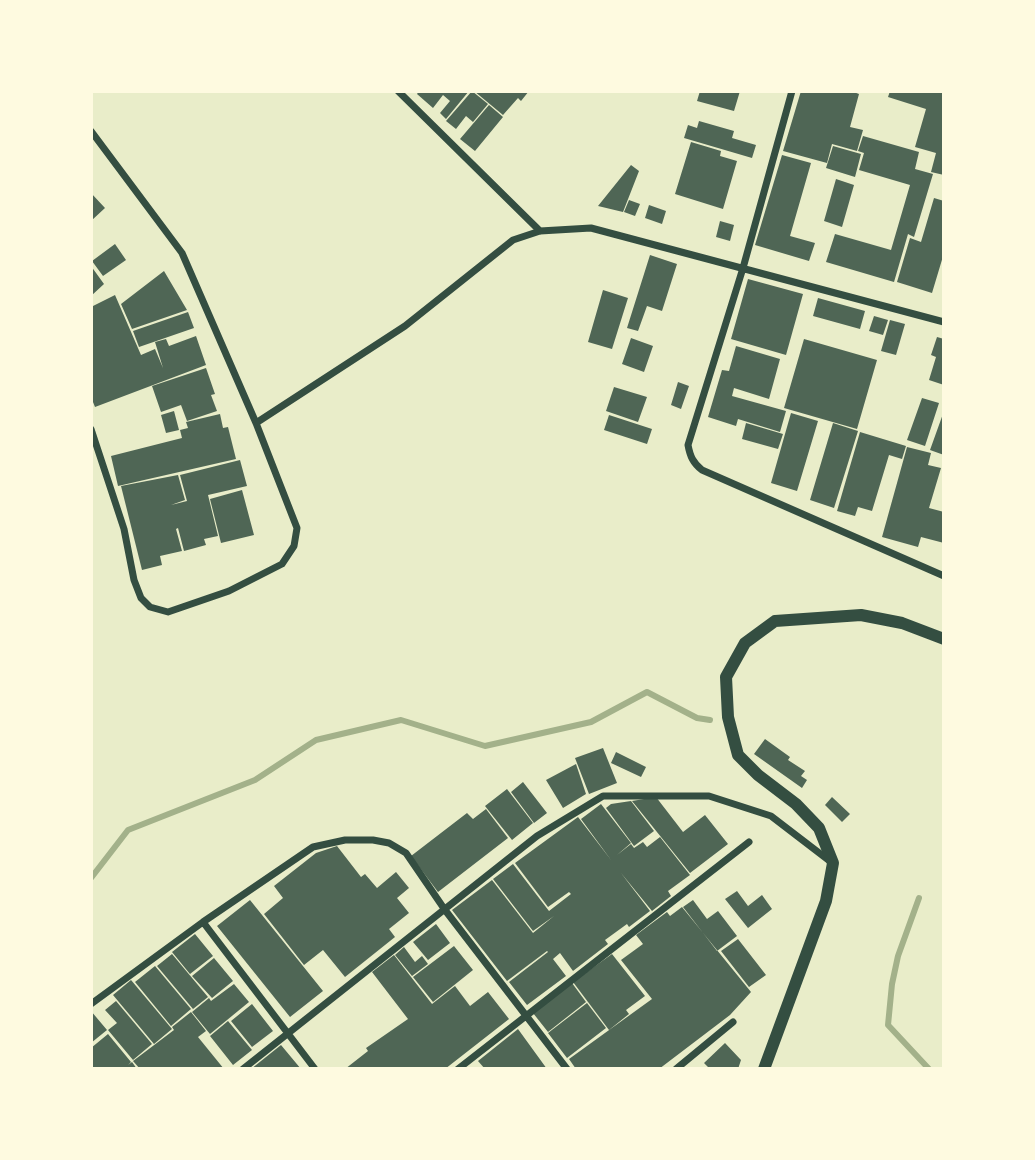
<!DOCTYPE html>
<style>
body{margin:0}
#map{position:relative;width:1035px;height:1160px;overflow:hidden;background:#e9edc9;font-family:Lato,sans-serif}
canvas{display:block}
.frame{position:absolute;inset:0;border:93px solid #fefae0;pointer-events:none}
</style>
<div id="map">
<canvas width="1035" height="1160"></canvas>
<div class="frame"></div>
</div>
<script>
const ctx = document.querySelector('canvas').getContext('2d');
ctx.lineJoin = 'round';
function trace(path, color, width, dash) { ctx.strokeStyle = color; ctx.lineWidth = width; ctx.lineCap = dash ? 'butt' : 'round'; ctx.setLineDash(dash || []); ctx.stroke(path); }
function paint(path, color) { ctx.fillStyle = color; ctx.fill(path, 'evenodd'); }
const stream = new Path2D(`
 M91,878l37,-48 127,-50 61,-40 85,-20 84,26 106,-24 56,-30 50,26 13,2
 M919,898l-21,58 -6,28 -4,41 41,44`);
const building = new Path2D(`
 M419,91h50l-23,28 -6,-6 10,-12 -7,-6 -10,13 -16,-14z
 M472,91l16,13 -15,18 -7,-6 -10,13 -10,-8z
 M474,91h55l-8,10 -3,-3 -15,17z
 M700,91h40l-6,20 -37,-10z
 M801,91h50l8,3 -9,33 13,3 -6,21 -25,-7 -5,19 -44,-12z
 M890,91h54v84l-13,-3 5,-19 -21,-6 11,-38 -38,-12z
 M489,105l14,12 -28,34 -15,-12z
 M699,121l35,10 -2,7 24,7 -4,13 -68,-20 4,-13 9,3z
 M863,136l56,16 -4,17 18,5 -19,63 -6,-3 -14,48 -68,-20 9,-28 56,16 19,-65 -51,-15 5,-17 -6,-2z
 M691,142l30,9 -1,5 17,5 -14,48 -48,-15z
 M833,146l28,8 -6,23 -29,-9z
 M782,155l29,8 -21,73 25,7 -6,18 -54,-16z
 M631,165l8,6 -16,41 -25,-6z
 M836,179l18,6 -12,42 -18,-6z
 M91,193l14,15 -14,13z
 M934,198l10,3v52l-12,40 -35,-11 13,-44 11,4z
 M629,200l11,4 -5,12 -11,-4z
 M649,205l17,6 -4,13 -17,-6z
 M720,221l14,4 -4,16 -14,-4z
 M115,244l11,16 -23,16 -11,-15z
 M650,255l27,9 -15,47 -15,-5 -9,25 -11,-3z
 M91,266l13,18 -13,12z
 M164,271l23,39 -55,19 -11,-25z
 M748,279l55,15 -17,61 -55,-16z
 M603,290l25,8 -16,51 -24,-7z
 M115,295l26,60 14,-6 8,19 -8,-26 11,-3 3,7 27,-10 10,29 -111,42 -4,-10v-90z
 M818,298l47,13 -5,18 -47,-13z
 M188,312l6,16 -55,19 -6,-16z
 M874,316l14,4 -5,15 -14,-4z
 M890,320l15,4 -9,31 -15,-4z
 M937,337l7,2v46l-15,-5 7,-23 -5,-2z
 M631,338l22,8 -9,26 -22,-8z
 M804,339l73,21 -20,69 -73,-21z
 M736,346l44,13 -11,40 -35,-11 -2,8 54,15 -6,21 -42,-13 -2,7 -28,-9 14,-47 7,1z
 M206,368l9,26 -4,1 6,16 -30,10 -6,-16 -20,7 -9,-26z
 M678,382l11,4 -8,23 -10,-4z
 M614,387l33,10 -9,25 -32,-11z
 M922,398l17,5 -14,43 -18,-6z
 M174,411l5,19 -13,3 -5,-18z
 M944,411v44l-14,-5z
 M791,413l27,8 -21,70 -26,-8z
 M220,414l3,14 5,-1 8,32 -118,27 -7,-30 71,-18 -2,-8 8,-2 -2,-6z
 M609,415l43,14 -5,15 -43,-14z
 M746,423l37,11 -5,15 -36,-10z
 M833,423l25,8 -24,77 -24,-8z
 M860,432l46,14 -4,13 -13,-4 -17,56 -14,-4 -3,9 -18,-5z
 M907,447l24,6 -3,12 13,3 -12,40 15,4v31l-23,-6 -3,10 -36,-10z
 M240,460l7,26 -39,9 10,41 -14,3 2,6 -22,6 -6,-23 -2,1 6,22 -22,5 2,9 -20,5 -21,-84 57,-11 7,25 -14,5 16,-4 -7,-26z
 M242,490l12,45 -33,8 -11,-44z
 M765,739l25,18 -2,3 17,11 -4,5 6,4 -5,8 -48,-34z
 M603,748l14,35 -28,11 -14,-36z
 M616,752l30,15 -5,10 -30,-14z
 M576,764l10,30 -23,14 -17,-28z
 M523,782l24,31 -13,10 -23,-31z
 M507,789l26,34 -21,17 -27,-34z
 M656,797l27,35 22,-17 23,29 -38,29 -58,-72z
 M832,797l18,17 -8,8 -17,-17z
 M631,801l23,30 -20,15 -28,-38 5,-4z
 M601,804l30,39 -14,12 14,-11 3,4 9,-6 4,5 13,-10 30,38 -22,16 3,5 -19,15 -31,-38 29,38 -21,16 -2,-3 -22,16 3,4 -35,27 -13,-18 -7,6 13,17 -39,29 -18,-23 39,-30 -1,-1 -40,30 -55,-71 40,-30 41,53 21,-17 -21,15 -40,-52 20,-15 36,47 22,-17 -2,-2 -21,15 -33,-44 63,-46 33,43 -30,-41z
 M486,809l22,29 -70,54 -27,-36 56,-43 6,6z
 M337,846l24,31 4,-3 12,14 19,-16 13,16 -12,10 12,15 -20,16 6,8 -50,40 -22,-27 -19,15 -40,-51 19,-16 -9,-12 42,-33z
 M737,891l11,15 14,-11 10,14 -24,19 -23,-29z
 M250,900l73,91 -33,26 -73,-91z
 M693,900l14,19 11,-8 19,25 -20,15 -34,-44z
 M682,907l69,85 -21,23 -71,54h-83l-7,-10 83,-60 -31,-39 22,-16 -7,-9 31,-23 3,4z
 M436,924l14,19 -22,17 -15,-18z
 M195,934l18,22 -23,18 -18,-22z
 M738,939l28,36 -17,12 -28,-36z
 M454,946l19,24 -40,32 -20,-25z
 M404,947l11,15 7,-6 6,8 -16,12 -17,-21z
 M172,954l36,43 -15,12 -36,-43z
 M612,954l33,42 -19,14 3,4 -20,16 -36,-48z
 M394,955l38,49 23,-18 15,20 18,-14 21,27 -64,50h-100l23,-18 -2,-3 42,-29 -36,-47z
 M214,958l19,23 -21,17 -20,-22z
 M155,966l36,43 -20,17 -36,-44z
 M131,980l41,49 -18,15 -41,-49z
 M572,983l14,19 -38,30 -15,-19z
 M234,984l15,18 -39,32 -18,-22 17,-14 2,3z
 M116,1001l36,43 -19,16 -25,-30 9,-7 -12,-13z
 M587,1003l19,25 -39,30 -19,-25z
 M252,1004l21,27 -21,16 -21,-26z
 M91,1011l16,19 -16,13z
 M191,1012l15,19 -8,6 26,32h-84l-7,-8 41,-31 -2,-3z
 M228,1021l24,29 -19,15 -23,-29z
 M518,1029l29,40h-62l-7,-8z
 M108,1034l23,28 -3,3 4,-3 5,7h-46v-21z
 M725,1043l16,17 -3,9h-28l-6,-6z
 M281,1045l20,24h-50z`);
const minor = new Path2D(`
 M398,91l142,140
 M792,91l-49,177 -55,177c2,11 5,18 14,25l242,106
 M91,131l91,122 74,170 41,105 -3,18 -12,18 -53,27 -61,21 -18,-5 -9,-9 -7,-18 -10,-51 -33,-100
 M256,423l149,-97 108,-86 27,-9 51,-3 353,94
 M203,922l112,147
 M91,1004l112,-82 110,-75 32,-7h28l16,3 17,10 39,57 122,159
 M243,1069l294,-233 66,-40h106l62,20 60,46
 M458,1069l291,-227
 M676,1069l57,-47`);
const tertiary = new Path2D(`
 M764,1069l62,-168 7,-38 -14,-35 -23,-24 -38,-29 -20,-20 -10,-38 -2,-40 19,-34 30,-22 86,-6 41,8 42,16`);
trace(stream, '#a3b18a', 6);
paint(building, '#4f6655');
trace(minor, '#344e41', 7);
trace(tertiary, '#344e41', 12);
</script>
